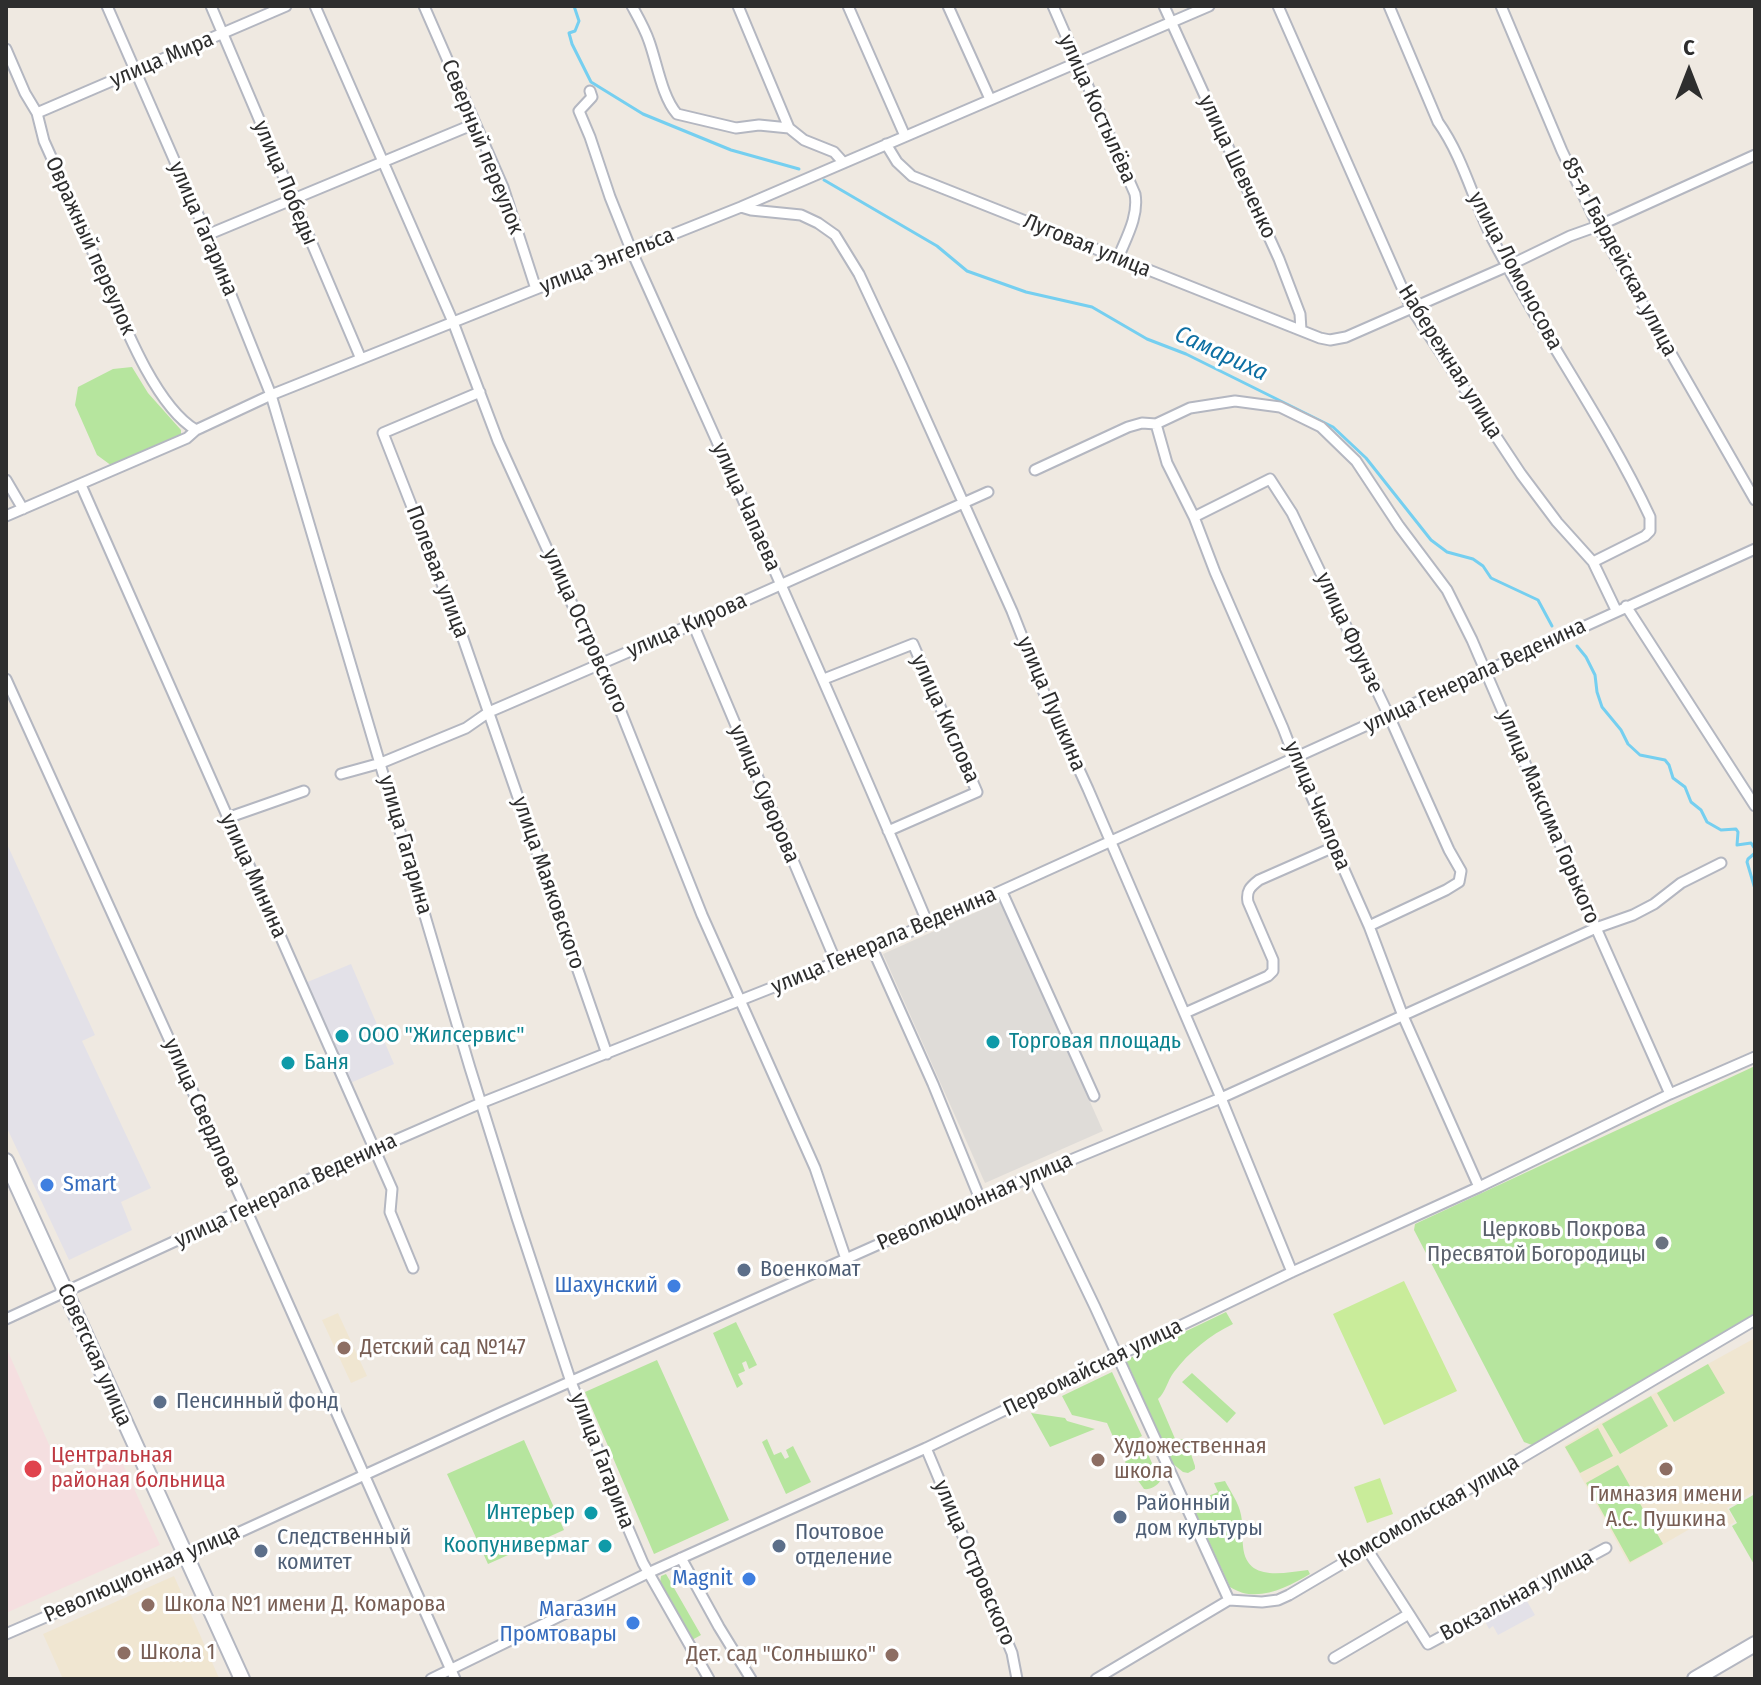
<!DOCTYPE html>
<meta charset="utf-8">
<style>
body{margin:0}
#map{position:relative;width:1761px;height:1685px;overflow:hidden;background:#efe9e1;font-family:"Fira Sans Condensed",sans-serif}
canvas{display:block}
.frame{position:absolute;inset:0;border:8px solid #2e2e2e;pointer-events:none}
.north{position:absolute;left:1649px;top:32px;width:80px;height:80px;-webkit-text-stroke:6px #fff;paint-order:stroke;rotate:0deg;font-size:22px;font-weight:700;line-height:32px;text-align:center;color:#2e2e2e}
.north::after{content:'';display:block;margin:auto;width:28px;height:36px;background:#2e2e2e;clip-path:polygon(50% 0,100% 100%,50% 72%,0 100%)}
</style>
<div id="map">
<canvas width="1761" height="1685"></canvas>
<div class="frame"></div>
<div class="north">С</div>
</div>
<script>
const ctx = document.querySelector('canvas').getContext('2d');
ctx.lineJoin = 'round';
function paint(path, color) { ctx.fillStyle = color; ctx.fill(path, 'evenodd'); }
function trace(path, color, width, dash) { ctx.strokeStyle = color; ctx.lineWidth = width; ctx.lineCap = dash ? 'butt' : 'round'; ctx.setLineDash(dash || []); ctx.stroke(path); }
function write(font, color, halo, rows, align = 'center') {
  ctx.font = font + ' "Fira Sans Condensed",sans-serif'; ctx.lineWidth = 6; ctx.setLineDash([]); ctx.textBaseline = 'middle'; ctx.strokeStyle = halo; ctx.fillStyle = color; for (const [text, x, y, turn = 0] of rows) {
    ctx.save(); ctx.translate(x, y); ctx.rotate((+turn || 0) * Math.PI / 180); ctx.textAlign = isNaN(turn) ? turn : align; if (halo) ctx.strokeText(text, 0, 0); ctx.fillText(text, 0, 0); ctx.restore();
  }
}
const industrial = new Path2D(`
 M6,842l89,193 -13,6 69,147 -30,14 11,28 -63,30 -63,-134z
 M351,964l43,100 -46,20 -43,-101z
 M1524,1596l11,19 -37,20 -5,-9 -4,3 -6,-12z`);
const education = new Path2D(`
 M338,1313l29,63 -16,7 -29,-63z
 M1755,1338v153l-28,17 8,14 -7,4 -5,2 -9,-13 -85,49 -65,-118 35,-22z
 M174,1576l45,102 -156,1 -20,-45z`);
const medical = new Path2D(`
 M6,1347l59,134 54,-25 41,89 -154,68z`);
const green = new Path2D(`
 M132,367l16,26 33,37v5l-69,31 -15,-11 -22,-50 3,-18 35,-18z
 M1755,1066v248l-223,131 -8,-3 -110,-212 1,-6z
 M1226,1312l7,12c-23,11 -44,28 -59,48 -7,9 -8,20 -16,27l18,42 7,-2 6,9 6,18v3l-7,4 -5,-1 -11,-9 -46,-103z
 M736,1322l21,43 -8,4 -3,-8 -4,2 3,8 -7,3 5,10 -6,4 -24,-55z
 M657,1360l72,160 -75,34 -69,-162z
 M1708,1364l17,29 -51,29 -17,-29z
 M1112,1372l30,64 -24,12 -11,-25 -35,-8 -10,-19z
 M1192,1373l44,40 -9,10 -45,-41z
 M1651,1396l17,30 -48,28 -18,-30z
 M1031,1413l34,5 2,3 28,8 -45,18z
 M1598,1428l15,28 -33,17 -15,-26z
 M767,1439l7,16 7,-3 4,7 4,-2 -3,-7 7,-4 18,36 -25,12 -24,-52z
 M524,1440l40,90 -76,34 -41,-90z
 M1141,1452h6l13,29c-3,5 -10,9 -16,8l-19,-27 3,-4z
 M1618,1465l45,79 -33,18 -44,-79z
 M1225,1481c5,10 14,22 16,34 2,9 1,21 2,31 3,36 39,27 65,24l2,4c-24,14 -54,30 -80,13l-39,-84 27,-11 -4,-9z
 M1755,1494v72l-23,-40 5,-3 -8,-14z
 M666,1574l35,61 -9,5 -32,-57 1,-7z`);
const pitch = new Path2D(`
 M1404,1281l53,110 -73,34 -51,-111z
 M1380,1478l13,36 -26,9 -13,-36z`);
const plaza = new Path2D(`
 M1001,901l102,230 -118,52 -102,-229z`);
const stream = new Path2D(`
 M574,6l5,15 -4,10 -6,2 3,11 19,38 52,32 88,36 68,19
 M824,180l113,66 30,25 59,21 66,15 55,32 39,15 147,73 33,31 65,82 16,12 26,7 10,7 8,12 47,22 14,26
 M1577,646l9,11 9,18 2,17 5,15 19,23 7,14 12,11 25,5 4,5 4,13 12,9 6,15 10,8 6,12 14,8 15,-1 2,3 -1,13 14,-2 4,6
 M1755,853l-7,6 -1,3 8,27`);
const street = new Path2D(`
 M107,6l100,229 64,160 199,673 47,150 54,164 38,96 4,15 30,70 66,116
 M211,6l150,353
 M315,6l138,316 45,119 121,266 83,208 113,253 31,91
 M424,6l79,181 33,102
 M632,6c6,11 13,23 17,35 8,22 13,56 28,73l59,14 23,-3 30,3
 M738,6l51,122 15,12 30,12 9,10
 M848,6l57,130
 M948,6l42,93
 M1053,6l82,188c4,22 -9,44 -17,64
 M1164,6l115,253 21,55 1,16
 M1278,6l133,302 110,166 36,48 36,40 23,48
 M1389,6l49,116c25,35 35,78 54,116 49,95 113,183 158,279v14l-5,5 -52,26
 M1501,6l61,145 36,75 157,274
 M6,49l19,44 12,20 7,28c19,42 37,84 55,125 20,46 54,139 97,164
 M590,91l2,6 -13,14 11,26 20,60 22,55c100,223 201,446 296,672
 M37,113l249,-107
 M886,144l11,18 15,14 408,162 10,2 16,-3 162,-71 62,-30 28,-10 157,-71
 M741,207l10,3 50,5 17,8 17,12 24,39 43,92 110,245 33,84 43,94 133,309 71,174
 M207,235l267,-111
 M480,392l-97,41 76,194 148,427
 M1156,424l11,39 27,54 21,55 68,156 12,31 74,167 34,90 76,171
 M1035,470l93,-43 14,-4 14,1 34,-16 45,-7 45,6 41,20 35,34 43,65 48,64 25,50 124,288 74,166
 M6,480l17,29
 M81,485l311,704 -2,23 23,56
 M6,516l181,-78 9,-8 75,-35 470,-188 468,-201
 M1194,517l76,-38 22,34 97,203 60,134 12,21 -2,11 -13,8 -77,36
 M1626,606l129,200
 M693,624l143,338
 M6,679l235,519 214,481
 M824,679l89,-35 64,148 -89,39
 M341,774l40,-11 85,-35 23,-16 204,-88 295,-132
 M227,818l77,-27
 M1002,892l92,204
 M872,948l61,136 47,115
 M1185,1013l83,-37 5,-5v-11l-25,-58c-2,-11 2,-15 11,-22l75,-33
 M1032,1176l63,131 134,293
 M6,1319l367,-169 108,-47 391,-155 74,-32 809,-367
 M926,1448l86,205 5,26
 M681,1558l38,69 32,52
 M1409,1614l19,30 178,-96
 M6,1634l188,-81 306,-140 532,-237 189,-78 375,-170 37,-13 21,-11 27,-21 40,-20
 M1334,1658l75,-44 -42,-65
 M431,1679l217,-106 278,-125 366,-176 187,-85 191,-93 85,-37
 M1096,1679l133,-79 33,2 16,-2 11,-5 466,-275`);
const secondary = new Path2D(`
 M6,1161l236,518
 M1695,1679l60,-35`);
const markers = [
 [342,1036,8,"#0f9aa8"],
 [993,1042,8,"#0f9aa8"],
 [288,1063,8,"#0f9aa8"],
 [47,1185,8,"#3f7fe0"],
 [1662,1243,8,"#6b7280"],
 [744,1270,8,"#5c6f8a"],
 [674,1286,8,"#3f7fe0"],
 [344,1348,8,"#8d6e63"],
 [160,1402,8,"#5c6f8a"],
 [1098,1460,8,"#8d6e63"],
 [33,1469,10,"#e0444e"],
 [1666,1469,8,"#8d6e63"],
 [591,1513,8,"#0f9aa8"],
 [1120,1517,8,"#5c6f8a"],
 [605,1546,8,"#0f9aa8"],
 [779,1546,8,"#5c6f8a"],
 [261,1551,8,"#5c6f8a"],
 [749,1579,8,"#3f7fe0"],
 [148,1605,8,"#8d6e63"],
 [633,1623,8,"#3f7fe0"],
 [124,1653,8,"#8d6e63"],
 [892,1655,8,"#8d6e63"]
];
const streetNames = [
 ["улица Мира",162,60,-23],
 ["улица Костылёва",1097,109,66],
 ["Северный переулок",482,147,68],
 ["улица Шевченко",1237,167,65],
 ["улица Победы",285,183,67],
 ["улица Гагарина",203,229,67],
 ["Овражный переулок",90,246,66],
 ["Луговая улица",1087,246,22],
 ["85-я Гвардейская улица",1619,257,62],
 ["улица Энгельса",607,261,-22],
 ["улица Ломоносова",1515,271,62],
 ["Набережная улица",1450,362,58],
 ["улица Чапаева",746,507,66],
 ["Полевая улица",437,572,69],
 ["улица Кирова",687,626,-24],
 ["улица Островского",585,631,66],
 ["улица Фрунзе",1349,633,65],
 ["улица Генерала Веденина",1475,676,-25],
 ["улица Пушкина",1051,704,67],
 ["улица Кислова",945,719,66],
 ["улица Суворова",764,794,67],
 ["улица Чкалова",1317,806,67],
 ["улица Максима Горького",1548,817,67],
 ["улица Гагарина",405,845,74],
 ["улица Минина",253,876,66],
 ["улица Маяковского",548,883,71],
 ["улица Генерала Веденина",884,941,-23],
 ["улица Свердлова",202,1113,66],
 ["улица Генерала Веденина",286,1191,-25],
 ["Революционная улица",975,1202,-24],
 ["Советская улица",94,1355,66],
 ["Первомайская улица",1093,1368,-26],
 ["улица Гагарина",602,1461,69],
 ["Комсомольская улица",1429,1512,-30],
 ["улица Островского",974,1563,67],
 ["Революционная улица",142,1574,-24],
 ["Вокзальная улица",1517,1596,-28]
];
const cultureNames = [
 ["ООО \"Жилсервис\"",358,1036],
 ["Торговая площадь",1009,1042],
 ["Баня",304,1063],
 ["Интерьер",575,1513,"right"],
 ["Коопунивермаг",589,1546,"right"]
];
const shopNames = [
 ["Smart",63,1185,"left"],
 ["Шахунский",658,1286],
 ["Magnit",733,1579],
 ["Магазин",617,1610],
 ["Промтовары",617,1635]
];
const worshipNames = [
 ["Церковь Покрова",1646,1230],
 ["Пресвятой Богородицы",1646,1255]
];
const serviceNames = [
 ["Военкомат",760,1270],
 ["Пенсинный фонд",176,1402],
 ["Районный",1136,1504],
 ["дом культуры",1136,1529],
 ["Почтовое",795,1533],
 ["отделение",795,1558],
 ["Следственный",277,1538],
 ["комитет",277,1563]
];
const educationNames = [
 ["Детский сад №147",360,1348],
 ["Художественная",1114,1447],
 ["школа",1114,1472],
 ["Гимназия имени",1666,1495,"center"],
 ["А.С. Пушкина",1666,1520,"center"],
 ["Школа №1 имени Д. Комарова",164,1605],
 ["Школа 1",140,1653],
 ["Дет. сад \"Солнышко\"",876,1655,"right"]
];
const healthNames = [
 ["Центральная",51,1456],
 ["районая больница",51,1481]
];
const waterNames = [
 ["Самариха",1221,354,25]
];
paint(industrial, '#e3e1e8');
paint(education, '#f0e6d1');
paint(medical, '#f5dfe0');
paint(green, '#b6e59e');
paint(pitch, '#c9ec9a');
paint(plaza, '#dfdcd8');
trace(stream, '#75cff0', 3);
trace(street, '#b4b7c1', 13);
trace(secondary, '#b4b7c1', 18);
trace(street, '#fff', 9);
trace(secondary, '#fff', 14);
for (const [x, y, r, color] of markers) { const dot = new Path2D(); dot.arc(x, y, r, 0, 2 * Math.PI); ctx.fillStyle = color; ctx.fill(dot); trace(dot, '#fff', 3); }
write('22px', '#2e2e2e', '#fff', streetNames);
write('22px', '#0d838f', '#fff', cultureNames, 'left');
write('22px', '#366cbe', '#fff', shopNames, 'right');
write('22px', '#5b616d', '#fff', worshipNames, 'right');
write('22px', '#4e5e75', '#fff', serviceNames, 'left');
write('22px', '#785e54', '#fff', educationNames, 'left');
write('22px', '#be3a42', '#fff', healthNames, 'left');
write('italic 24px', '#0d6fa3', '#fff', waterNames);
</script>
